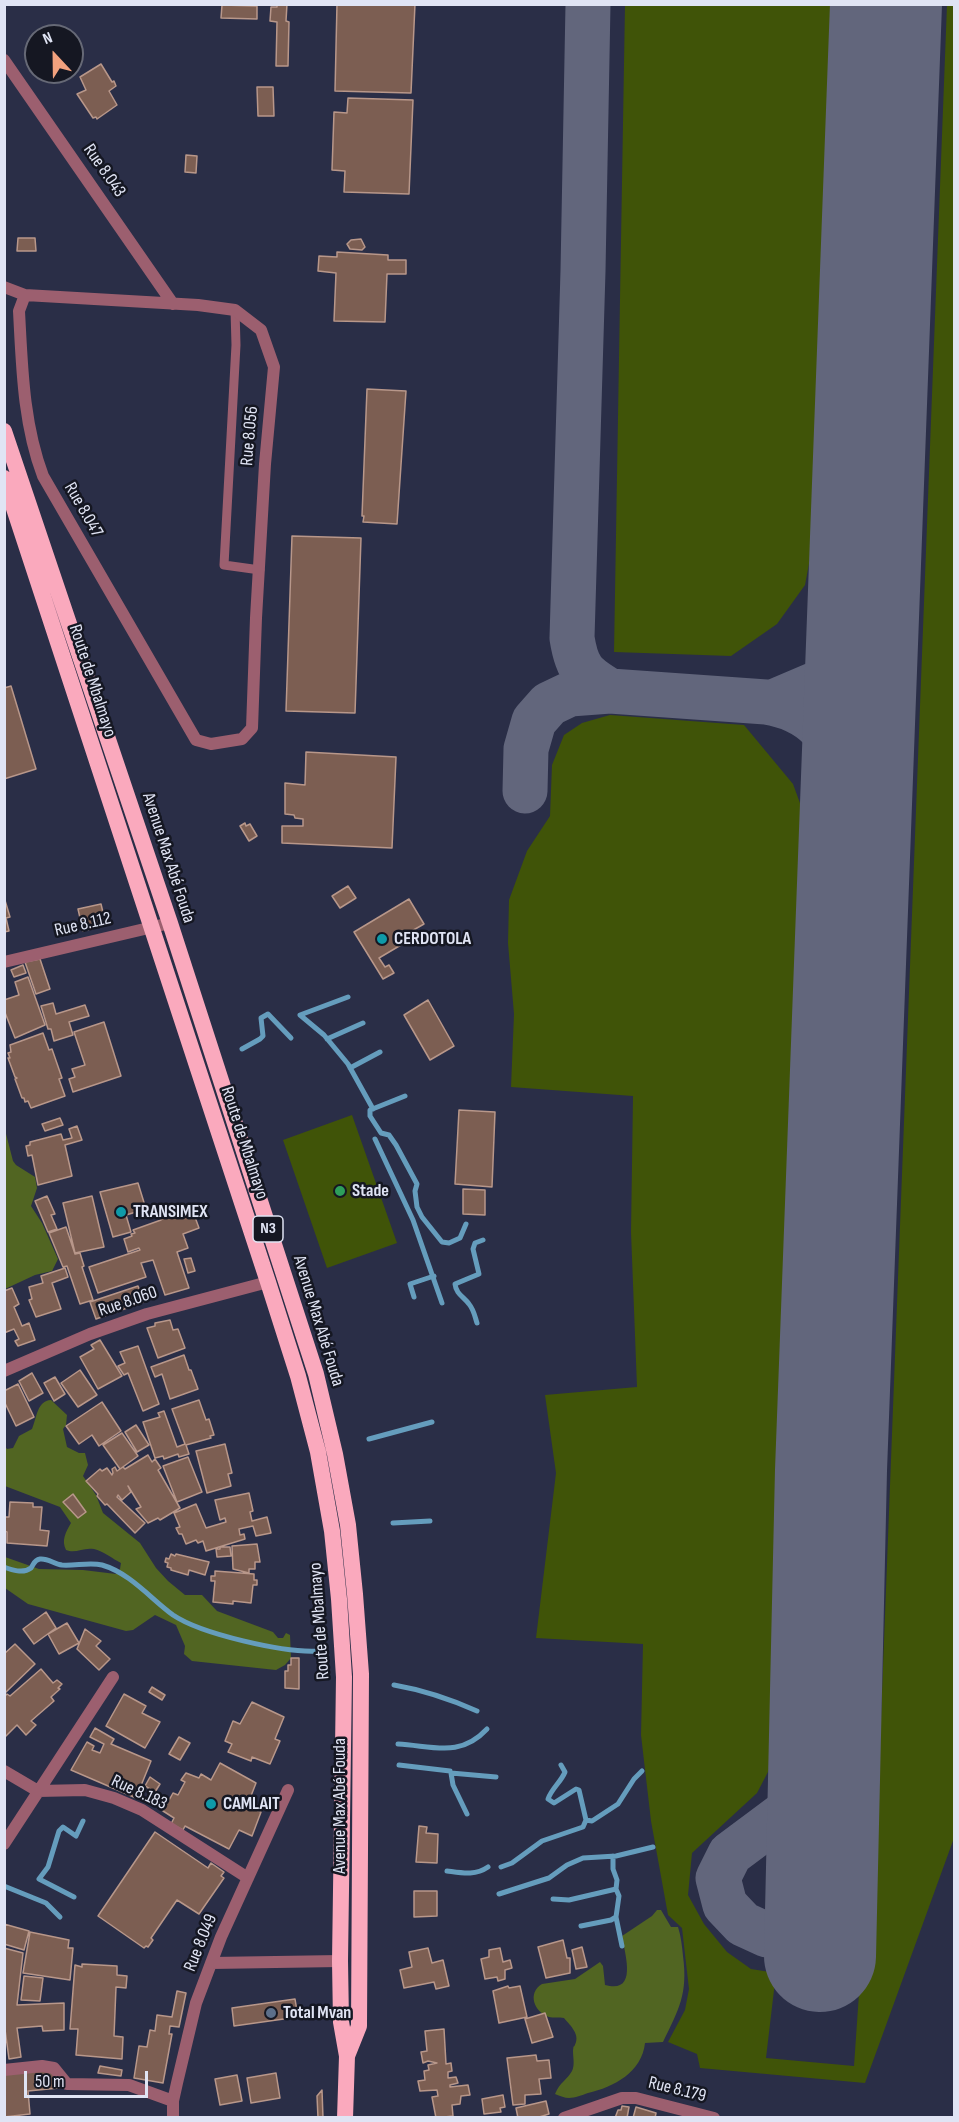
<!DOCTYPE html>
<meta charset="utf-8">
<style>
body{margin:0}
#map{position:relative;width:959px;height:2122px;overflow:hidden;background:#2a2e47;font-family:"Sofia Sans Condensed",sans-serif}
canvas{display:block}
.frame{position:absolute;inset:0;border:6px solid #e0e4f4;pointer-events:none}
.north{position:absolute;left:24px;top:24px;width:60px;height:60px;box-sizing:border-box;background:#151722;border:2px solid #666976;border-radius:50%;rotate:338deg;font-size:16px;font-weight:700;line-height:24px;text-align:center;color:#e0e4f4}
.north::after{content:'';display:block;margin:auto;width:21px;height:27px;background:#f2a17e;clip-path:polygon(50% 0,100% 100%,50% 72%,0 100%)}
.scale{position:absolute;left:24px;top:2071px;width:124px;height:27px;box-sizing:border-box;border:3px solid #e0e4f4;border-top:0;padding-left:8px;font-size:18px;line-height:21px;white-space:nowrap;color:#e0e4f4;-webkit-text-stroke:4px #151722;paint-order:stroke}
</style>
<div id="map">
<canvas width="959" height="2122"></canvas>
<div class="frame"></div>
<div class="north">N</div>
<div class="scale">50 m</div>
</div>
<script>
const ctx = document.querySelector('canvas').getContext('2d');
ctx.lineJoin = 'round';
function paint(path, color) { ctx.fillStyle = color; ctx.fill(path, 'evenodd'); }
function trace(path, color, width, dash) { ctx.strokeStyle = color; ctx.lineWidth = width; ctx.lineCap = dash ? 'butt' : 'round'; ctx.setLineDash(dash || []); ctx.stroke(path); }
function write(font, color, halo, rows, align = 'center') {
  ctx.font = font + ' "Sofia Sans Condensed",sans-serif'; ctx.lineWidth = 5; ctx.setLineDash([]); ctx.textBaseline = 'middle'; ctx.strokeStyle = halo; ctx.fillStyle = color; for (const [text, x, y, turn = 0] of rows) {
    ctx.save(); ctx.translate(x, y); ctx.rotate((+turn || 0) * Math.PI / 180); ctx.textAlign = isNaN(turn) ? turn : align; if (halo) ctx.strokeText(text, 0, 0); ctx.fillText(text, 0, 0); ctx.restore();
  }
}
const green = new Path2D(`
 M625,5h211l-17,506 -14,74 -28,39 -46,32 -117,-4z
 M947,5h7v1833l-89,245 -165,-15 -3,-14 -29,-12 17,-32 4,-21 -7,-61 -14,-13 -17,-94 -10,-86 2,-91 -107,-6 20,-165 -11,-78 92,-8 -6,-155 2,-136 -122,-9 3,-73 -6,-71 1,-43 18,-49 23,-35 2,-51 12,-30 18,-12 28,-8 134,10 49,59 15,41 -34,898 -5,47 -12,23 -65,60 -4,42 16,29 23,28 24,17 25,4 -10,85 88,8 6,-87h11z
 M352,1115l45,128 -70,25 -44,-128z`);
const forest = new Path2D(`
 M4,1126l9,35 3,4 19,12 2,11 -6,18 11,17 16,36 -6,12 -17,4 -30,14z
 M51,1400l16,15 -1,10 -3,4 4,18 12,6h6l3,12 -5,11 13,19 7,18 37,30 16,25 12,13 17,14h17l15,16 56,21 5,6h5l3,-5 4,2 1,23 -6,7 -9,5 -84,-9 -8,-7 1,-8 -9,-21 -21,-10 -22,15 -7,1 -98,-27 -23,-16v-31l34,12 44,1 33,4 4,-5 1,-6c-8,-4 -18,-12 -27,-14 -11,-2 -18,5 -28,1 -5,-10 0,-18 5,-27l-11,-16 -55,-21 -1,-41 3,4 6,-1 6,-12 13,-7c5,-12 5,-28 19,-29z
 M657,1910h4l10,17h7c3,9 4,19 5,29 5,38 -4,53 -20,86l-18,1c-3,29 -31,44 -57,50 -6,2 -13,5 -19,5 -4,0 -9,-2 -14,-4 5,-12 12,-14 17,-23 3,-6 1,-13 1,-20 1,-9 0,0 3,-9 3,-9 -7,-18 -12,-24 -5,-1 -11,0 -15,-1 -15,-5 -22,-24 -7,-33l33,-5 25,-17 3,4 2,19c33,9 20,-30 17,-49l30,-20z`);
const stream = new Path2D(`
 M348,997l-48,18 24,20 24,29 25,45
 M327,1039l36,-16
 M242,1049l18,-10 3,-3 -2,-18 7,-4 23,24
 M350,1068l30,-16
 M405,1096l-35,14v6l11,17 8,2 7,10 21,39 -2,7 2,16 5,10 20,25 7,1 11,-5 6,-14
 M375,1139l38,81 29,83
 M414,1297l-4,-13 24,-8
 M477,1323c-2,-6 -3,-13 -8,-19 -5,-7 -13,-10 -14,-20l24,-10 -6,-25 2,-6 8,-3
 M369,1439l63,-17
 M393,1523l37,-2
 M4,1567c8,3 19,7 27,1 3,-4 3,-8 9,-9 8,-1 14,5 22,6 13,1 28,-3 40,0 28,8 49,34 71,50 28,19 111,38 145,36
 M394,1685c29,5 56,14 83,26
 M398,1744c36,2 62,14 89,-15
 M399,1765l51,6
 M561,1765l4,7c-4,10 -13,16 -17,27l6,4 22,-14 3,1 7,30
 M467,1814l-14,-29 -2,-12 45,4
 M613,1856v13l4,11 -1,9 3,7 -3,21 6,29
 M501,1867l11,-4 30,-22 41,-14 3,-7 6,1 26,-17 16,-25 8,-8
 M447,1871c15,2 28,5 41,-4
 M4,1886l42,17 14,14
 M499,1894l50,-16 18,-13 16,-7 33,-2 37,-9
 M74,1897l-35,-18 9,-12 11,-36 4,-4 13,9 7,-15
 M553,1899l16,1 47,-11
 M581,1926l30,-6 5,-3`);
const taxiway = new Path2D(`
 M588,4l-5,267 -11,367c5,32 12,37 38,53
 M771,703l47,-20 21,-20 24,-38
 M525,791l1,-42 8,-28 15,-17 21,-10 40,-3 156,11c56,9 68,42 91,88
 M824,1811l21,44 1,32 -17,32 -33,14 -29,2 -24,-11 -18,-19 -7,-27 12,-24 63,-47 25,-42 8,-37`);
const runway = new Path2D(`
 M820,1956l11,-486 55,-1466`);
const building = new Path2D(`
 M277,4h10l-1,17 3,1 -1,44h-12l1,-44 -7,-1 1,-14h6z
 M337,4h78l-4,89 -76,-2z
 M222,5l35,1v13l-36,-1z
 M101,64l11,18 2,-1 2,5 -7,5 8,14 -20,14 -1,-2 -3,1 -16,-24 9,-4 -6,-13z
 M257,87h16l1,29h-16z
 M348,98l65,2 -4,94 -65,-2 1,-21 -13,-1 2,-58 13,1z
 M186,155l11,1 -1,17 -11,-1z
 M18,238h17l1,13h-19z
 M361,239l4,8 -3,3 -12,-1 -3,-5 4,-4z
 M337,252l51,3v5h18v14h-19l-2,48 -51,-1 2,-48 -18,-2 1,-15 18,1z
 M367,389l39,2 -9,133 -34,-2 1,-6h-2z
 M292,536l69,2 -6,175 -69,-2z
 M11,686l25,83 -32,10v-91z
 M306,752l90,5 -4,91 -110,-5v-17h21v-7l-8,-1 -1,-3 -9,-1v-31l20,2z
 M245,823l1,3 4,-2 7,12 -8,5 -9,-15z
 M348,886l8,12 -16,10 -8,-12z
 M4,897l6,20 -4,1 3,13 -5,1z
 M409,899l15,25 -21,12 3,6 -27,16 6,9 4,-2 5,8 -11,6 -29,-47z
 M101,904l5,21 -23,6 -5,-22z
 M40,959l10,30 -14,5 -11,-32z
 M23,965l3,8 -12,4 -3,-7z
 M28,977l17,48 -30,13 -11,-28v-10l15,-5 -4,-13z
 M428,1000l26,46 -24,14 -26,-45z
 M53,1003l3,11 29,-9 4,11 -20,6 4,13 -19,6 -3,-12h-3l-7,-23z
 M104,1022l17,54 -48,16 -4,-13 6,-2 -3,-8 13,-4 -11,-33z
 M43,1033l6,17 3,-1 10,29 -3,1 6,17 -34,12 -3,-7 -3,1 -1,-4h-2l-7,-19 2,-1 -2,-1 -7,-19h2l-2,-5 3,-1 -1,-7z
 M459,1110l36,2 -3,75 -37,-3z
 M60,1118l3,7 -18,6 -3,-7z
 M77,1126l5,14 -17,5 7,31 -34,9 -6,-30 -4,1 -2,-10 4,-1v-3l31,-8 2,6 9,-2 -3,-9z
 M138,1183l8,26 -20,6 5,17 -18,5 -13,-45z
 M463,1189l22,1v25l-22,-1z
 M47,1196l8,18 -4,1 6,14 -9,3 -13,-31z
 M92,1196l12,51 -29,6 -12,-50z
 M192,1209l7,19 -16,6 5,14 -11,4 12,36 -24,7 -12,-35 -12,3 5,14 -48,16 -9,-26 51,-17 -1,-2 -11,4 -4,-13 8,-3 -1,-2 4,-1 -2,-3 28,-10v-1z
 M66,1227l9,27 5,-1 4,13 -2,1 11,33 -13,4 -13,-38 -4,1 -14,-34z
 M191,1258l4,13 -7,2 -4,-14z
 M65,1268l3,9 -16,6 9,26 -25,8 -7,-17 3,-1 -3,-12 14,-4 -2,-7z
 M138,1286l6,16 -48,17 -6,-17z
 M12,1288l7,16 -5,3 8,19 7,-3 6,17 -17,6 -3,-5 4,-2 -5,-10 -10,4v-42z
 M170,1320l3,10 5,-1 7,19 -27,10 -11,-30 8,-2v-3z
 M100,1340l22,36 -24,13 -18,-32 14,-8 -3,-4z
 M138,1346l21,58 -16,7 -15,-38 -4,2 -6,-9 7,-3 -5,-11z
 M184,1355l5,15h2l7,19 -28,10 -8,-25 -7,3 -4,-10z
 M80,1370l17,25 -19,12 -17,-24z
 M32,1373l11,20 -14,8 -10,-20z
 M55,1377l10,17 -11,7 -10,-18z
 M18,1384l16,33 -18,9 -12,-25v-10z
 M199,1400l7,20 3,-1 5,16 -4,1 1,2 -25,7 3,9 -10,3 -1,-3 -14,5 -1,-3 -8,2 -12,-36 17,-5 -2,-4 6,-2 13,36 8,-3 -13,-35z
 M102,1402l19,29 -22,15 -7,-11 -13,9 -13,-18z
 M136,1425l13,20 -12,7 -12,-20z
 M122,1433l16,23 -18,13 -17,-24z
 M225,1444l7,29 -4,1 3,12 -24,7 -11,-42z
 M148,1455l4,7 3,-3 6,9 -3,2 22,38 -20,12 -2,-2 -10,5 -12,-14 5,-2 -13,-21 3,6 -9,8 -4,-5 -1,2 28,26 -10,10 -28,-29 -2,1 -8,-9 1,-2 -12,-13 14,-12 2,2 5,-3 5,7 1,-2 -1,-4 3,-2 2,4 6,-4 2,2z
 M188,1457l14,35 -25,10 -14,-36z
 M249,1493l4,18 -3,1 2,9 15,-4 4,16 -15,3 -3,-10 -14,3 1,6 4,-1 1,5 -39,12 -3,-10 -5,2 -2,-3 -10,4 -4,-10h-3l-3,-6 4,-1 -6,-14 22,-9 10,24 20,-6 -1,-4 -5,2 -5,-20z
 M73,1494l13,18 -8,6 -15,-16z
 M10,1502l23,1v4h9l-2,23 9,1 -2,15 -40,-3v-11l-3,-1 1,-14h4z
 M257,1544l3,18h-5v7h-6v4l-16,-4 -1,-23z
 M220,1547h10l1,9 -14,1 -1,-8h4z
 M171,1554l4,2 1,-2 33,8 -4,13 -16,-5 -1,5 -17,-5v-2l-4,-1 1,-4 -3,-1 1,-4 3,1z
 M215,1571l39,3v6h3v5h-4l-2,18 -18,-2v3l-20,-2 2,-21h-4v-5h4z
 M46,1612l10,16 -22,16 -11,-15z
 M67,1623l12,20 -20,11 -11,-20z
 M85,1629l16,12 -5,5 14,13 -11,11 -22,-21z
 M15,1644l20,20 -31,30v-40z
 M291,1658h8v31l-14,-1v-17h3v-6h3z
 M41,1669l12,14 4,-3 5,4 -4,4 2,1 -9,8 3,4 -23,20 5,4 -10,10 -9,-10 -13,13v-41l3,-3 3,2z
 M152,1687l13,8 -3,5 -13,-8z
 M124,1694l22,12 -4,7 18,9 -15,26 -39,-22z
 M252,1702l32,15 -9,22 5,2 -10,23 -18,-7 -1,4 -23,-9 4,-8 -7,-3 8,-20 7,3z
 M95,1728l19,11 -3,5 40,17 -15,37 -65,-28 16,-28 7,4 -2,4 8,3 4,-9 -14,-7z
 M179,1737l11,6 -10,17 -11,-6z
 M220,1763l36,20 -7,18 11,6 -2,4 3,1 -9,24 -13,-6 -10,19 -44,-23 -2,4 -12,-6 3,-6 -11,-7 10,-18 5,2 7,-13 -4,-2 5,-7 13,5 2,-4 10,6z
 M150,1777l10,7 -5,8 -10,-6z
 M419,1826l8,1 -1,6 12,1 -1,29 -21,-1z
 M155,1832l53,36 3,-5 13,9 -3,4 3,2 -25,36 -22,-14 -26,38 2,2 -5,7 -2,-1 -2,2 -46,-32z
 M414,1891h23v25l-23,1z
 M4,1924l25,7 -5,19 -20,-6z
 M30,1932l39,8 -1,8h5l-3,32 -47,-7z
 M563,1940l4,18h3v15l-24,5 -8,-31z
 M582,1947l5,20 -11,2 -4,-19z
 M4,1948l19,5 -6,52 47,-2v27l-21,1 -1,-5 -25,2 4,29 -12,2 -5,-37z
 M428,1948l4,15 11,-3 6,26 -13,3 -2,-7 -30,6 -4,-18 12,-3 -3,-15z
 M500,1948l3,14 7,-2 2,8 -7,2v9l-7,2 -1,-4 -12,2 -4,-20 8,-2v-7z
 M82,1964l35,2v9l10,1 -1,12 -10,-1 -2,49 9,1 -1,22 -46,-4 2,-26h-8l5,-64 7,2z
 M24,1976l19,2 -3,23 -19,-1z
 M508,1986l1,2 11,-2 7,31 -28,6 -6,-32z
 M177,1991l9,2 -7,34 -9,-1 -1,8h3l-9,49 -29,-5 5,-32 8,1 3,-17 5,1 2,-16 15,2z
 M295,1999l3,18 -64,9 -2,-18z
 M545,2013l8,24 -21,6 -7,-24z
 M444,2029l2,35 5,-1 1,8 -4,1v6l8,-1 2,6 -8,2v2l18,-2 2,10 -9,1 -1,8 -8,1 1,11 -17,2 -4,-21 6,-1 -1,-6 -17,1 -2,-10 7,-1 -1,-9 5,-1 -1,-5 9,-2 -9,-2 -5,2 -2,-11 6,-1 -2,-20z
 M536,2055l1,6 12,-1 2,18 -12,1 2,15 -16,1v9l-12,1 -6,-47z
 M100,2066l22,4 -1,6 -23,-3z
 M58,2069l1,19 -31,3 2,23 -26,3v-43z
 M276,2073l4,25 -29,5 -4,-25z
 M237,2075l5,26 -22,4 -5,-26z
 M322,2090l1,28h-5l-1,-22z
 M503,2095l2,12 -5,1 1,4 -17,2 -2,-15z
 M546,2101l3,13 -13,4h-18l-2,-10z
 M622,2106l7,1 -2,11h-12l3,-8h3z
 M636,2107l20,6 -1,5h-22z`);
const service = new Path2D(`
 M235,310l1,35 -12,220 36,5`);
const minor = new Path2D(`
 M4,60l169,244
 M4,287l21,8 -6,16c3,55 4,112 24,165l153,264 15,4 31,-5 10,-11 4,-110 9,-154 9,-97 -13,-37 -26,-20 -37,-5 -173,-10
 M4,962l166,-39
 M4,1371l86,-37 57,-20 121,-32
 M4,1771l34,20 47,-1 29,8 28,12 106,68
 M4,1844l109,-167
 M211,1963l129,-2
 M4,2070l38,-4 12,2 13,16 62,1 44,16
 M173,2118v-17l4,-18 19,-80 25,-66 67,-147
 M564,2118l58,-20h14l78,20`);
const trunk = new Path2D(`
 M4,431l166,492 146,451 19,80 13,71 7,69 6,80 -2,352 -12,30 -2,62
 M4,478l264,804 30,94 20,76 14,79 7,68 5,78 -4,284 1,61 6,34`);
const markers = [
 [382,939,6,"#0f9aa8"],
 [340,1191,6,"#2e9e5b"],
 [121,1212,6,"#0f9aa8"],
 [211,1804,6,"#0f9aa8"],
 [271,2013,6,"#5c6f8a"]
];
const shields = [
 [268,1229,30]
];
const shieldNames = [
 ["N3",268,1229]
];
const streetNames = [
 ["Rue 8.043",104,171,55],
 ["Rue 8.056",250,436,-85],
 ["Rue 8.047",83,510,60],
 ["Route de Mbalmayo",92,681,72],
 ["Avenue Max Abé Fouda",168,858,72],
 ["Rue 8.112",83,925,-13],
 ["Route de Mbalmayo",244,1143,72],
 ["Rue 8.060",128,1302,-19],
 ["Avenue Max Abé Fouda",318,1321,73],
 ["Route de Mbalmayo",320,1621,-94],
 ["Rue 8.183",139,1793,25],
 ["Avenue Max Abé Fouda",340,1806,-90],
 ["Rue 8.049",201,1943,-68],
 ["Rue 8.179",677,2090,14]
];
const poiNames = [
 ["CERDOTOLA",394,939],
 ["Stade",352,1191],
 ["TRANSIMEX",133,1212],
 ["CAMLAIT",223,1804],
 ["Total Mvan",283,2013]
];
paint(green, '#405408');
paint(forest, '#516522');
trace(stream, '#659dbd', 5);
trace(taxiway, '#62667c', 45);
trace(runway, '#62667c', 112);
paint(building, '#7c5e52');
trace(building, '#b8978a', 1.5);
trace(service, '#9c5f6f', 9);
trace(minor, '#9c5f6f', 12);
trace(trunk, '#faa9bd', 16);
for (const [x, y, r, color] of markers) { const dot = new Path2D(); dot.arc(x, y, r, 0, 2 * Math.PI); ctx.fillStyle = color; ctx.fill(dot); trace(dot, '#151722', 2); }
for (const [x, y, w] of shields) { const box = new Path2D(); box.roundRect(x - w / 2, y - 13, w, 26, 4.5); ctx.fillStyle = '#151722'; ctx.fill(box); trace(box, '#e0e4f4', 1.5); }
write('bold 16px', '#e0e4f4', null, shieldNames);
write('18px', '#e0e4f4', '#151722', streetNames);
write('bold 18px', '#e0e4f4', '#151722', poiNames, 'left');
</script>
